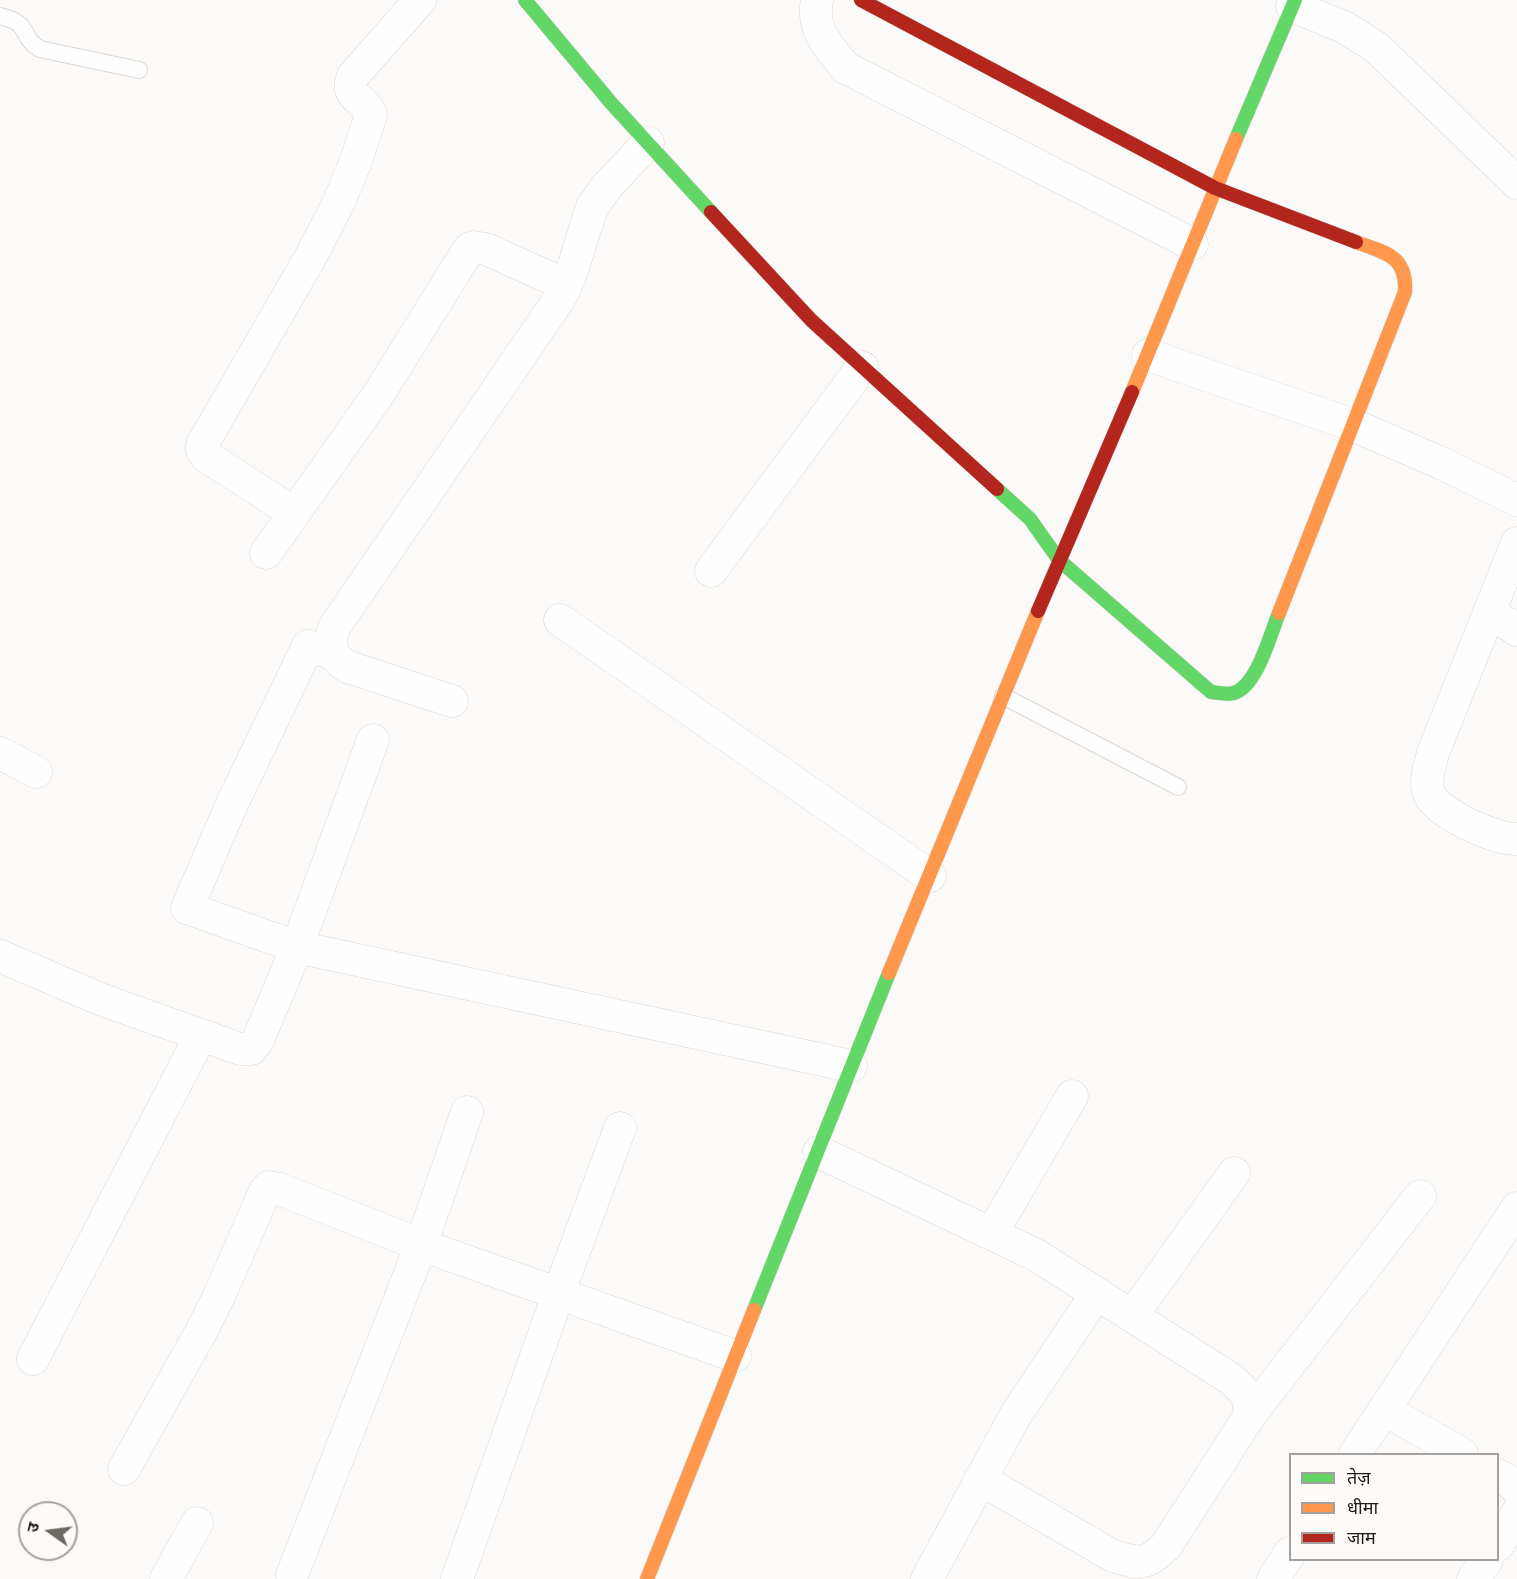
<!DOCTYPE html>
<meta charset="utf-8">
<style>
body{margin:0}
#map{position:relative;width:1517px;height:1579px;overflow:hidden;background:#fcfaf8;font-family:"Archivo Narrow","Noto Sans Devanagari",sans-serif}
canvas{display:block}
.legend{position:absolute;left:1289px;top:1453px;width:210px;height:108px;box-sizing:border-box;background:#fdfaf7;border:2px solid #a4a09d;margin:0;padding:8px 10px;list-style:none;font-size:18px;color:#1e1a15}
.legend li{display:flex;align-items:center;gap:12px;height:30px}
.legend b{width:30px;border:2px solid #a4a09d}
.north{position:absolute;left:18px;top:1501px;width:60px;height:60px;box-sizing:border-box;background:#fdfaf7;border:2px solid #a4a09d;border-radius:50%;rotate:284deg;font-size:16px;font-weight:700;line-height:24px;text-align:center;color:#1e1a15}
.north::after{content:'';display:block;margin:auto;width:21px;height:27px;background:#6c6864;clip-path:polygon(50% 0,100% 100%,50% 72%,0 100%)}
</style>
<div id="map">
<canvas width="1517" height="1579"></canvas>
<ul class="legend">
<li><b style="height:8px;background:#63d668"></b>तेज़</li>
<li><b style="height:8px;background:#ff974d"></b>धीमा</li>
<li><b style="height:8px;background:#b3261e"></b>जाम</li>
</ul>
<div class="north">उ</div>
</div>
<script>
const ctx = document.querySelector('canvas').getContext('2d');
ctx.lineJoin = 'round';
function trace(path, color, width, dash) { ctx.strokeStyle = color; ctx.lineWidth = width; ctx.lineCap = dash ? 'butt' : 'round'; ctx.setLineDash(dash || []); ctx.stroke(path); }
const lane = new Path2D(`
 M0,16c32,7 19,21 40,33l99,21
 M1003,696l175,91`);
const street = new Path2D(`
 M817,0c-6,28 11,47 29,68l346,176
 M1292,6l52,21 32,20 141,136
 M1148,355l205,70 88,38 76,37
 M294,513l-88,-57 -4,-6v-5l108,-187 28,-54 18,-43 15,-46c-6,-18 -28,-17 -18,-39l67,-76
 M1517,543l-84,210c-3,12 -9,28 -4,41 9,20 67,46 88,45
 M266,553l112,-158 91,-146 4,-2 13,2 80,36
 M711,571l151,-204
 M1489,612l28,18
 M560,620l370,256
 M331,653l-23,-7 -77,160 -44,102 110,39 554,119
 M452,701l-104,-34c-18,-11 -21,-22 -13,-41l225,-328 11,-24 21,-67 16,-22 40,-42
 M0,753l36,19
 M0,956l100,43 140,50h11l7,-9 39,-93 76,-207
 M819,1152l217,103 192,122c16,12 21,18 22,38l-84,131c-22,20 -25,18 -53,10l-133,-77
 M992,1233l80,-137
 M1132,1316l102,-143
 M33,1359l168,-324
 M1385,1410l77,44
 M1250,1415l170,-219
 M1355,1454l162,-246
 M124,1469l77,-137 19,-38 45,-103 4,-4 10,2 142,56 314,111
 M1498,1475l12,7 7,7
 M1498,1545l19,-32
 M292,1575l129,-330 46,-133
 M166,1579l31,-56
 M457,1579l102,-287 61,-164
 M927,1579l88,-163 82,-123
 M1273,1579l17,-26
 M1473,1579l14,-19`);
const fast = new Path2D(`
 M525,0l87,104 99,108
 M1236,139l59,-139
 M997,489l33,30 29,41 152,132c8,1 16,3 23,1 24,-8 36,-59 45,-80
 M754,1310c46,-112 89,-225 135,-337`);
const slow = new Path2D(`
 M1132,392l104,-253
 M1279,613l126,-321c2,-37 -20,-39 -49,-50
 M889,973l149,-362
 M647,1579l107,-269`);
const jam = new Path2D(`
 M861,0l354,188 141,54
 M711,212l100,108 186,169
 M1038,611l94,-219`);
trace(lane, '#dbd7d3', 18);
trace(street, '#dbd7d3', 33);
trace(fast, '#dbd7d3', 15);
trace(slow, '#dbd7d3', 15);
trace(jam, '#dbd7d3', 15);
trace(lane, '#fffefe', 16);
trace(street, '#fffefe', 32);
trace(fast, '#63d668', 14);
trace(slow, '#ff974d', 14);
trace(jam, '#b3261e', 14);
</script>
